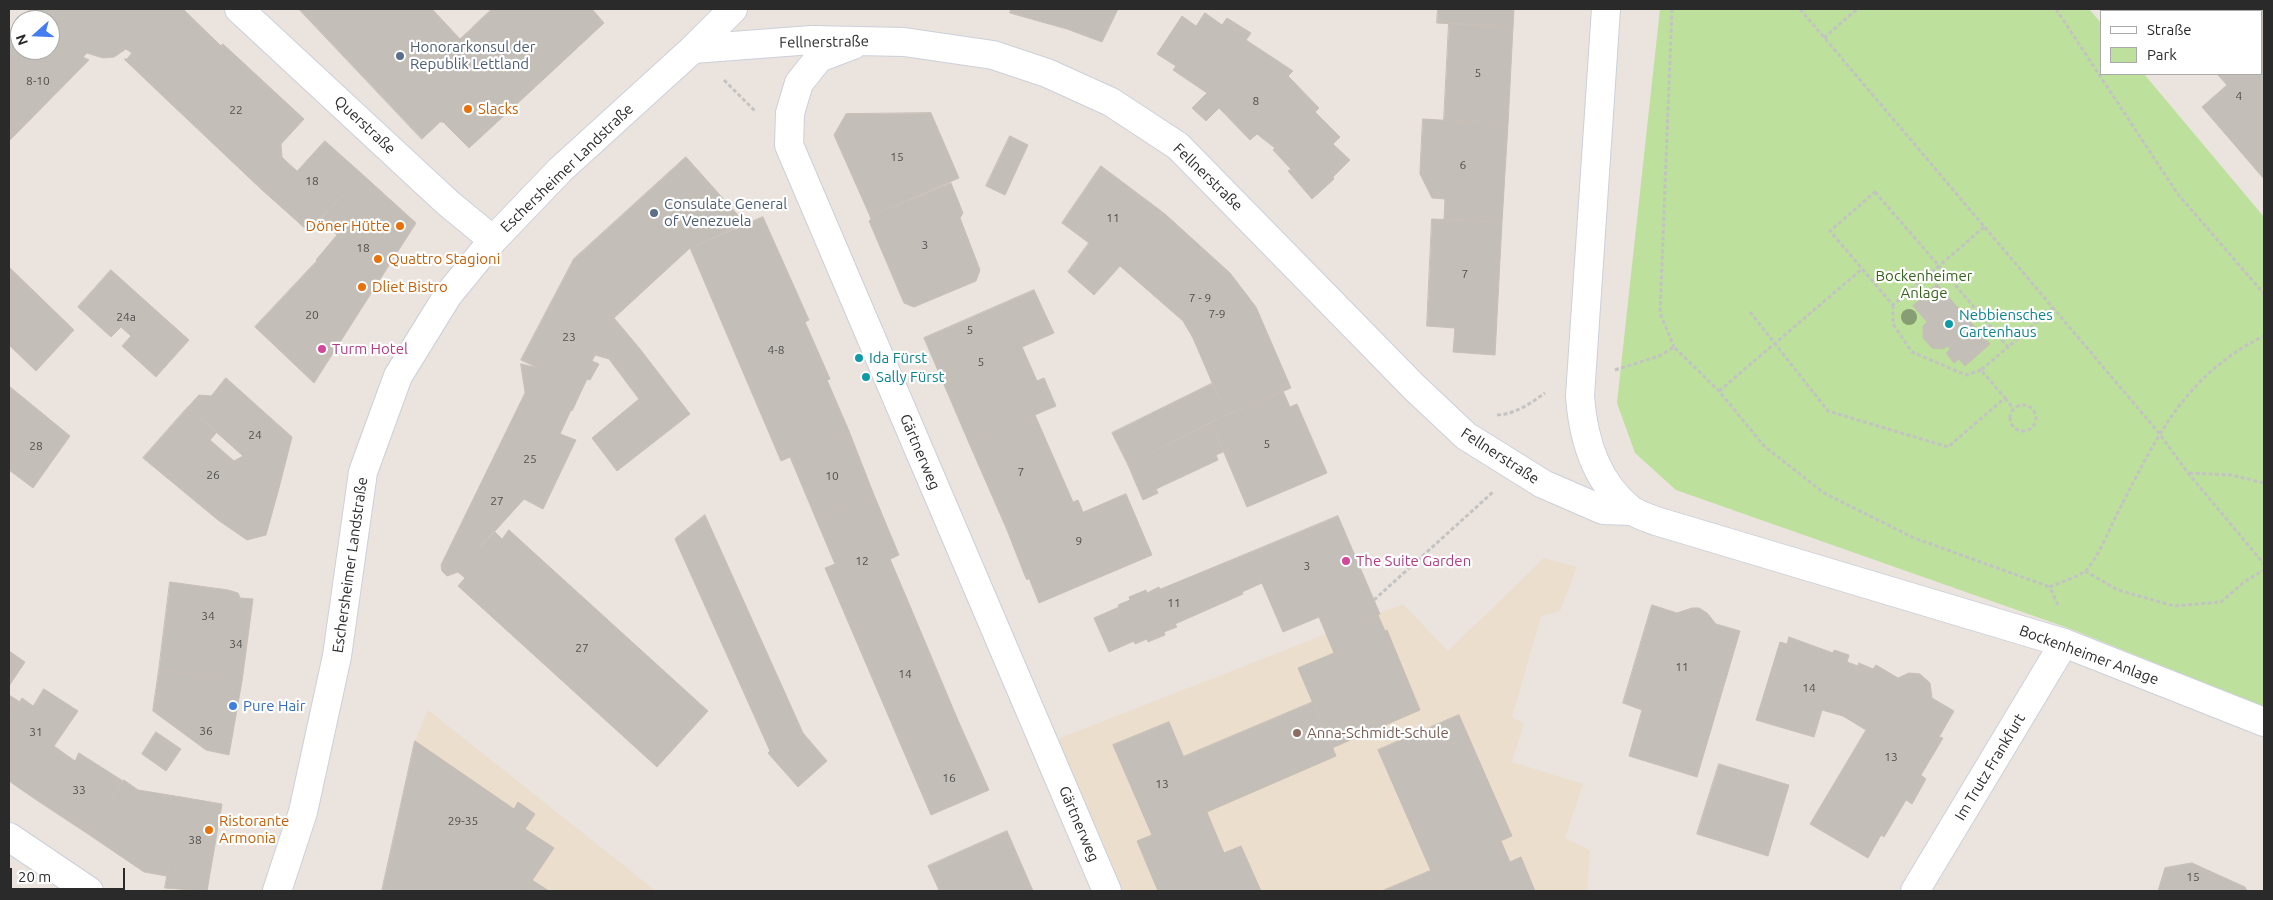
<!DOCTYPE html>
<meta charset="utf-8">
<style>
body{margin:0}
#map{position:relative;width:2273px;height:900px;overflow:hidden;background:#ebe3dd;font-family:Ubuntu,sans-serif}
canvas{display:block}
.frame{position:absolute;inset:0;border:10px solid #2a2a2a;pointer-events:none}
.legend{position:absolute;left:2100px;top:10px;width:162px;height:65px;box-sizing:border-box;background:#fff;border:1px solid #aaa;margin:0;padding:6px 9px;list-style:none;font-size:15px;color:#2a2a2a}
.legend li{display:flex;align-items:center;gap:10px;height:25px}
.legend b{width:25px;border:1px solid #aaa}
.north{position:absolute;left:10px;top:10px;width:50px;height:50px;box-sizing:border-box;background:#fff;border:1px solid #aaa;border-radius:50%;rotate:250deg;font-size:14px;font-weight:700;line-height:20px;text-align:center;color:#2a2a2a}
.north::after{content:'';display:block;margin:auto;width:18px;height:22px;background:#447df1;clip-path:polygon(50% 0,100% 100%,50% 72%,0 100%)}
.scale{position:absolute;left:10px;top:868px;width:115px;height:22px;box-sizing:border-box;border:2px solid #2a2a2a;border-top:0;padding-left:6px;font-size:15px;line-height:18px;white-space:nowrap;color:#2a2a2a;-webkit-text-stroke:4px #fff;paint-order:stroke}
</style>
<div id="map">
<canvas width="2273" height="900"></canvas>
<div class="frame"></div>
<ul class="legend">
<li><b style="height:6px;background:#fff"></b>Straße</li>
<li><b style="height:14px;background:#bde09c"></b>Park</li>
</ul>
<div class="north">N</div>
<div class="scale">20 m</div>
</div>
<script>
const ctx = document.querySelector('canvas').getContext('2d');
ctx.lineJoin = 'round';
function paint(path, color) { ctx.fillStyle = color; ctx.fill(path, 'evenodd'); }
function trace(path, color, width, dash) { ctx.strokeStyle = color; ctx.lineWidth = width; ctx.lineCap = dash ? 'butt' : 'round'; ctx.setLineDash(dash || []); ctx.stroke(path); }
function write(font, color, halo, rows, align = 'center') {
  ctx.font = font + ' Ubuntu,sans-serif'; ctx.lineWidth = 4.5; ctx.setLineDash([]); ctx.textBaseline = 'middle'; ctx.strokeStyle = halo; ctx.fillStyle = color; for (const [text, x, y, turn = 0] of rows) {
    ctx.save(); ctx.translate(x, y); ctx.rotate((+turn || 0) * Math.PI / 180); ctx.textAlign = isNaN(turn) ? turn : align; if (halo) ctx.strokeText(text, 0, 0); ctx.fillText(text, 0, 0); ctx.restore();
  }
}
const education = new Path2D(`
 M1544,558l33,9 -17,44 -19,5 -29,101 12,6 -12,39 71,22 -18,54 25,12 -3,41h-480l-62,-147 358,-140 45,47z
 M428,710l228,181h-274l33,-150z`);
const green = new Path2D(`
 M1660,9h429l13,15v50h42l120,143v490l-193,-78 -395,-139 -41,-37 -18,-50z`);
const building = new Path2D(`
 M31,9h152l38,37 -53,55 -44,-42h3l5,-6 -6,-4 -12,8 -11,1 -16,-5 -4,4 6,3 -80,81v-110zM20,20h30v30h-30z
 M299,9h133l28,30 13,-12 59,63 -63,58 -26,-26h-3l-18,17z
 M492,9h100l12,14 -72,67 -59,-63z
 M1011,9h107l-16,33 -35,-13 -57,-16z
 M1438,9h76l-1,18 -76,-4z
 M2161,9h103v170l-62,-72 25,-22 -10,-11h45v-63h-99z
 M1205,13l17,12 5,-7 24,15 -5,7 47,31 -5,5 31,32 -4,4 25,25 -7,7 17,16 -17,17 1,2 -22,20 -24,-28 3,-2 -18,-19 2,-2 -18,-14 -7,6 -31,-32 -13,13 -14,-13 15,-15 -34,-23 3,-4 -19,-12 25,-38 14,10z
 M1449,23l64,4 -5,97 -64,-4z
 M223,44l81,75 -23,25 1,13 5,5 -26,27 -93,-88z
 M931,113l28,65 -89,38 -36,-81 12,-21z
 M1423,119l85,5 -6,98 -58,-3 1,-20 -13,-1 -12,-24z
 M1010,136l18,9 -23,50 -19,-9z
 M325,141l37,33 -54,57 -47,-42 26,-27 10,9z
 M686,157l59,66 -55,25 -76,70 -40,-59z
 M1101,166l64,48 -45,52 -58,-43z
 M362,174l54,49 -53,83 -47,-46 21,-25 -17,-16z
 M951,183l12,30 -3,5 20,52 -4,11 -62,26 -10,-4 -35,-82 2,-1 -1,-4z
 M1165,214l65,59 26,34 35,81 -65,27 -33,-77 -10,-17 -63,-55z
 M763,217l46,103 -4,2 25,57 -3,1 22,51 -68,30 -91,-213z
 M1432,219l70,3 -7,133 -42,-3 2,-24 -28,-2z
 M1089,243l31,23 -26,29 -26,-23z
 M574,259l40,59 -22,43 7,3 -9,16 -3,-1 -15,32 -34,-43 -17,-8z
 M317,261l46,45 -49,77 -59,-56z
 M9,267l65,63 -38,41 -27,-26z
 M111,270l78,70 -33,37 -34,-31 9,-10 -10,-9 -10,10 -33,-30z
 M1937,284l53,60 -25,22 -6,-7 -5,4 -8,-10 4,-4 -2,-3 -5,3 -11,-1 -9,-10v-12l4,-4 -14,-16z
 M1034,290l20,43 -32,14 15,34 7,-3 12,28 -87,37 -45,-105z
 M614,318l26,31 -25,18 -6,-8 -14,-4z
 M640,349l50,65 -73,57 -25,-33 47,-39 -24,-32z
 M521,364l17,4 33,42 -11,24 16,6 -33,69 -19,-10 -66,73 -11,4 -5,-5 -1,-6 84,-172z
 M226,378l66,59 -13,51 -91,-81 11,-12 12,1z
 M1213,383l13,32 -98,50 -16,-32z
 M9,386l61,50 -37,52 -24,-18z
 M1283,391l7,16 7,-3 30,69 -80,34 -36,-85z
 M188,407l29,25 -7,8 24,21 9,-5 36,32 -13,47 -19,5 -29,-20 -75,-62z
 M1035,415l38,87 -66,28 -38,-87z
 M1211,422l12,30 -7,3 2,5 -62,29 2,4 -15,7 -15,-35z
 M849,431l25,64 -58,24 -26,-62z
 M1126,494l26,61 -113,48 -10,-25 -2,2 -2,-4 -18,-46 71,-30 5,12z
 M874,495l25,60 -9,4 20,47 -58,25 -27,-63 10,-4 -19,-45z
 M705,515l98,218 24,28 -29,26 -30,-34 2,-2 -95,-212z
 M1338,516l42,98 -53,22 -8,-19 -36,15 -34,-79z
 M509,530l199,181 -51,56 -199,-181 7,-8 -7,-6 36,-41 8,8z
 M1249,553l13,30 -20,9 1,2 -68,30 2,3 -13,5 1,3 -17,7 -1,-3 -12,5 -1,-3 -25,11 -15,-34 25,-11 -1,-2 12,-5 -1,-3 17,-7 1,3 12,-6 1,2z
 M170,582l58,8 10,3 2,5 13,1 -11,82 -83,-11z
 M1652,605l25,8 15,-5h7l8,5 9,11 24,7 -43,146 -68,-21 13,-46 -19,-7z
 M910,606l47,112 -57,25 -48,-112z
 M1378,615l7,16 2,-1 33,80 -88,38 -34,-80 36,-15 -7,-17z
 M1789,637l44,16 1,-3 15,5 -2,7 11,4 -15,50 -21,-6 -8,27 -58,-17 24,-78 7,2z
 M9,651l16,11 -16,24z
 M1859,663l14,6 3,-4 22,13 11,-5 11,1 10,9 2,15 22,13 -15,26 4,1 -22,37 5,4 -14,25 -6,-4 -22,37 -3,-2 -13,23 -58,-34 56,-94 -23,-14z
 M159,670l83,11 -13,74 -23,-5 -53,-39z
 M44,689l34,22 -24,35 11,8 -30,45 -26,-18v-63l13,-20 11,8z
 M9,695l11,7 -11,16z
 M1313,702l23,54 -129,56 -24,-55z
 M1459,715l53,121 -81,35 -53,-121z
 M957,718l32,72 -58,25 -31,-72z
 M1169,722l55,131 17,-7 20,45h-103l-21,-50 15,-6 -39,-90z
 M156,732l25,17 -15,22 -24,-17z
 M415,741l99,68 4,-7 17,12 -10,15 29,19 -29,43h-143z
 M79,753l44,28 -35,53 -53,-35 30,-45 10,7z
 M1719,764l70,21 -21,71 -71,-22z
 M124,780l14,10 43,7 -14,79 -23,-4 -56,-38z
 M181,797l41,7 -15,87 -42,-3z
 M1007,831l26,60h-96l2,-1 -11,-24z
 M1501,841l9,21 11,-5 14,34h-119l-5,-12z
 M2192,863l53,24 2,4h-89l7,-23z
 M1411,879l5,12h-34z
 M532,880l17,11h-24z`);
const path = new Path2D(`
 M1672,9l-12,304 14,34
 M1800,9l359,424 29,40 76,91
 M2056,9l121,184 87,101
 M1824,38l33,-29
 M724,80l31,31
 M1875,192l64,74 -46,39 -63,-74z
 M1984,227l-45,39 69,81 45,-39
 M1893,305v19l19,28 54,23 15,-5
 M1750,312l78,99 120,36 57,-49 -24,-28 27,-23
 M1615,370l44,-14 15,-9 45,44 45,55 60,47 90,45 136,49
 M1719,391l143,-122
 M2005,398l8,10
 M2010 418a13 13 0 1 1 26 0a13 13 0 1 1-26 0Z
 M1497,415c19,-1 34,-12 48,-22
 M2189,473l42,2 33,8
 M2085,571l33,19 56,16 47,-4 23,-20 20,-12
 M1374,600l119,-108
 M2058,605l-8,-18c10,-5 26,-9 35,-16 11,-9 25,-43 32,-57 38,-74 67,-139 147,-178`);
const street = new Path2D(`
 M239,9l209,194 45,37
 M853,45l-34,13 -20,25 -9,30 -1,32 318,746
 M693,49l119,-9 92,2 89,13 54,18 64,29 67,44 236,241 52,49 77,48 60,26 29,1
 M9,837l80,54
 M1915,891l149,-248`);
const secondary = new Path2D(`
 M1606,9l-26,387c3,43 16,86 51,114 7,5 17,8 25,11l408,122 200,79
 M277,891l26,-79 34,-156 26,-184 35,-96 50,-81 45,-55 67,-70 133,-121 40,-40`);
const trees = [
 [1909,317]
];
const markers = [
 [400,56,5,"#5c6f8a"],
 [468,109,5,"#e8710a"],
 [654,213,5,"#5c6f8a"],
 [400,226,5,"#e8710a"],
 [378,259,5,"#e8710a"],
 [362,287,5,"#e8710a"],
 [1949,324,5,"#0f9aa8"],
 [322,349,5,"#d1479c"],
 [859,358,5,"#0f9aa8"],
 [866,377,5,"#0f9aa8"],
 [1346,561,5,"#d1479c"],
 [233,706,5,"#3f7fe0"],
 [1297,733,5,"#8d6e63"],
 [209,830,5,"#e8710a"]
];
const numberNames = [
 ["5",1478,73],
 ["8-10",38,81],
 ["4",2239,96],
 ["8",1256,101],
 ["22",236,110],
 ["15",897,157],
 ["6",1463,165],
 ["18",312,181],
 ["11",1113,218],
 ["3",925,245],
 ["18",363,248],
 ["7",1465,274],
 ["7 - 9",1200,298],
 ["7-9",1217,314],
 ["20",312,315],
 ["24a",126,317],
 ["5",970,330],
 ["23",569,337],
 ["4-8",776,350],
 ["5",981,362],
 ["24",255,435],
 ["5",1267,444],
 ["28",36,446],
 ["25",530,459],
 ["7",1021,472],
 ["26",213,475],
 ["10",832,476],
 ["27",497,501],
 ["9",1079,541],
 ["12",862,561],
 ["3",1307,566],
 ["11",1174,603],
 ["34",208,616],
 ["34",236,644],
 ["27",582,648],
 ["11",1682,667],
 ["14",905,674],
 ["14",1809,688],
 ["36",206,731],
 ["31",36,732],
 ["13",1891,757],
 ["16",949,778],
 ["13",1162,784],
 ["33",79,790],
 ["29-35",463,821],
 ["38",195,840],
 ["15",2193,877]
];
const streetNames = [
 ["Fellnerstraße",824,42,-1],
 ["Querstraße",365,125,43],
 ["Eschersheimer Landstraße",567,168,-44],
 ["Fellnerstraße",1208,177,44],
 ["Gärtnerweg",920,452,67],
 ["Fellnerstraße",1500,456,33],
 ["Eschersheimer Landstraße",350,565,-82],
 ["Bockenheimer Anlage",2089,655,20],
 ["Im Trutz Frankfurt",1990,767,-59],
 ["Gärtnerweg",1079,824,67]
];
const serviceNames = [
 ["Honorarkonsul der",410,47],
 ["Republik Lettland",410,64],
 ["Consulate General",664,204],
 ["of Venezuela",664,221]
];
const foodNames = [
 ["Slacks",478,109],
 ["Döner Hütte",390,226,"right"],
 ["Quattro Stagioni",388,259],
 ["Dliet Bistro",372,287],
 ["Ristorante",219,821],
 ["Armonia",219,838]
];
const parkNames = [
 ["Bockenheimer",1924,276],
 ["Anlage",1924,293]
];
const cultureNames = [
 ["Nebbiensches",1959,315],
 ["Gartenhaus",1959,332],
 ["Ida Fürst",869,358],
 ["Sally Fürst",876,377]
];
const hotelNames = [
 ["Turm Hotel",332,349],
 ["The Suite Garden",1356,561]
];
const shopNames = [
 ["Pure Hair",243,706]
];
const educationNames = [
 ["Anna-Schmidt-Schule",1307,733]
];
paint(education, '#ecdecd');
paint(green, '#bde09c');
paint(building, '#c4beb8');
trace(building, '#c7bfb6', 1);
trace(street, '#cbd0db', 30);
trace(secondary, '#cbd0db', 30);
trace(path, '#c3c3c3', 3, [4, 2.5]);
trace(street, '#fff', 28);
trace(secondary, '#fff', 28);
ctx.fillStyle = '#879d73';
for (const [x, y] of trees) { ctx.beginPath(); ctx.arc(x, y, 8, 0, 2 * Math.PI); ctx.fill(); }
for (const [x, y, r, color] of markers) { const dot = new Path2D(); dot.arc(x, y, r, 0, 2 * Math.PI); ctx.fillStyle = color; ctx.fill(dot); trace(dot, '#fff', 2); }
write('12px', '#504f4e', null, numberNames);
write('15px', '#2a2a2a', '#fff', streetNames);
write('15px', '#4e5e75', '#fff', serviceNames, 'left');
write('15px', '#c56008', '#fff', foodNames, 'left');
write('15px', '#36641d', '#fff', parkNames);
write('15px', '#0d838f', '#fff', cultureNames, 'left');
write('15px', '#b23c85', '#fff', hotelNames, 'left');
write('15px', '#366cbe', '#fff', shopNames, 'left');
write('15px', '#785e54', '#fff', educationNames, 'left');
</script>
